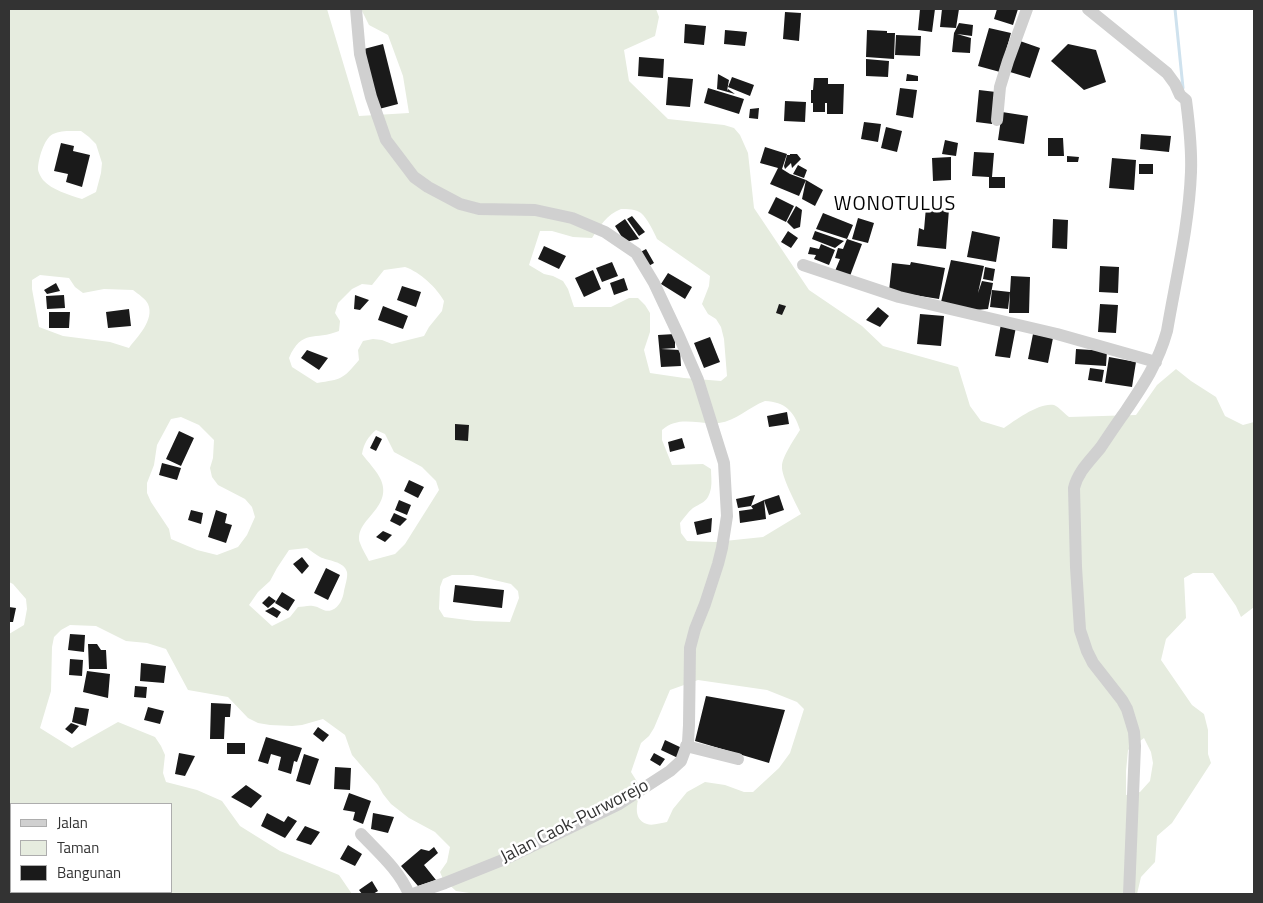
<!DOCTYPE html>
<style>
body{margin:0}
#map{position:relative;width:1263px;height:903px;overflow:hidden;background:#fff;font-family:"Titillium Web",sans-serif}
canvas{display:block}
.frame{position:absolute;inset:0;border:10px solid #333;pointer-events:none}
.legend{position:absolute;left:10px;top:803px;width:162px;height:90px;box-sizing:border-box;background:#fff;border:1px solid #adadad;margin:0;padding:6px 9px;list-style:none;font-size:15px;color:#333}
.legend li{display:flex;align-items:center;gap:10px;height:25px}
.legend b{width:25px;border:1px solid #adadad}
</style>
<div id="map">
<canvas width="1263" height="903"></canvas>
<div class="frame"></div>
<ul class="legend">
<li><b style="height:6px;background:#d0d0d0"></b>Jalan</li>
<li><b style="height:14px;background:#e6ecdf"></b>Taman</li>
<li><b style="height:14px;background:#1a1a1a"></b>Bangunan</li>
</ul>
</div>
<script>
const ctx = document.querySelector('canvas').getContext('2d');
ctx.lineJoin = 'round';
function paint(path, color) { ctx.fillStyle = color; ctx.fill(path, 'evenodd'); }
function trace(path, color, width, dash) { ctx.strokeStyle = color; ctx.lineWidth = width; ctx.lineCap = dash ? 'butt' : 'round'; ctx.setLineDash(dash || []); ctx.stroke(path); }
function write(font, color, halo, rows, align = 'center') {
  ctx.font = font + ' "Titillium Web",sans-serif'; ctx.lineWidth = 5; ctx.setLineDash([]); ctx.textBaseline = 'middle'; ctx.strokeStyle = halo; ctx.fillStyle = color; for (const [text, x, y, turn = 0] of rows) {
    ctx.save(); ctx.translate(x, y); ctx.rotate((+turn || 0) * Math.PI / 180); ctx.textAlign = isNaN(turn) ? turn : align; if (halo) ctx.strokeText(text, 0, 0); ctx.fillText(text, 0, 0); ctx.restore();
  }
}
const green = new Path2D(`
 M9,9h318l32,107 50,-3 -6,-37 -15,-41 -19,-10 -8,-16h295l3,8 -4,19 -31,14 5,31 39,38 56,6 10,3 6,7 8,18 6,55 55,82 53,36 21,20 75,21 12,39 11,15 23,7c11,-8 36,-26 50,-23 5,2 11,9 15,12l67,-2 21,-30 19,-16 15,12 25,16 9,19 18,9 11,-3v185l-13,10 -5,-11 -23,-33h-20l-9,5 2,40 -20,21 -5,21 31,45 12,9 4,16v24l3,9 -39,60 -15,13 -2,26 -14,15 -4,17h-661l-20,-3 -13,-12 -3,-7 7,-10 3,-15 -15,-15 -26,-14 -18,-14 -8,-10 -5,-9 -26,-30 -7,-20 -22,-16 -21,6 -10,1 -22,-1 -12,-2 -10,-5 -20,-21 -40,-7 -22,-41 -19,-6 -21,-2 -30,-15 -26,-1 -9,5 -7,7 -2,10 -1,44 -11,37 32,20 46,-26 37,15 6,9 4,9 -2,18 3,9 31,8 25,11 18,25 40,25 59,24 13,19h-343v-260l15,-9 3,-16 -1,-10 -13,-15 -4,-2zM81,131l8,6 7,7 6,19 -1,10 -5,19 -14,7c-13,-4 -30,-9 -39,-19 -2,-3 -5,-8 -5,-11 0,-9 6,-31 15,-35 8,-4 19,-3 28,-3zM621,209c6,0 15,0 20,4 6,5 13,19 16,26l53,37 -1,10 -7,18 6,10 8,5 5,8 3,12 3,37 -6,5 -37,-3 -34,-5 -6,-23 6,-18v-19l-5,-8 -7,-7h-9l-18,9h-37l-6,-18 -5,-8 -10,-5 -9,-2 -15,-9 11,-34h12l21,6 19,1c9,-13 14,-23 29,-29zM405,267c15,5 32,21 39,34l-2,10 -13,16 -5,9 -32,8 -10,-4 -9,-1 -10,2 -5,9 1,10c-17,20 -17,19 -42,23l-25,-16 -3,-9c13,-30 26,-17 50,-27l1,-10 -5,-8 3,-10 14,-14 10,-5 10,1 12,-15zM40,275l29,3 6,9 8,6 21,-4 29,1c5,4 13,9 15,14 7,16 -11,33 -19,44l-19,-6 -47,-6 -24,-9 -7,-38v-9zM765,401c20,1 29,10 35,29 -5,8 -18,27 -18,36 -1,10 14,38 19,48l-38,23 -48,5 -28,-1 -6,-8 -1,-10c4,-5 8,-11 13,-15 10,-6 15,-6 18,-20 1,-6 0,-13 0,-19l-8,-5 -31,1 -10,-25v-10c17,-15 36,-5 57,-7 17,-2 30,-16 46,-22zM181,417l18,8 15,15 -1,18 -3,10 2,9 6,8 27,14 7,8 3,10 -8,18 -9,12 -21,8 -20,-5 -26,-11 -2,-10 -18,-27 -4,-9v-10l7,-18 3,-20 14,-26zM376,430l9,4 9,18 28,15 14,14 3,9 -34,54 -10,10 -26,7c-3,-6 -7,-12 -9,-18 -7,-23 33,-34 21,-63 -4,-9 -13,-18 -19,-26 2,-11 6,-17 14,-24zM307,548c4,3 8,6 13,9 8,4 24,4 27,15 1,5 -2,14 -3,19 -1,8 -5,16 -12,19 -8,3 -11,-3 -19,-4 -5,-1 -10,1 -15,1l-8,10 -18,9 -23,-21 9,-13 12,-11 7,-13 12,-18zM452,575h21l38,9 7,7 1,7 -9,24 -35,-1 -31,-4 -5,-8 1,-22 3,-8zM698,680l69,10 30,12 7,7 -14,44 -11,15 -26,24h-9l-19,-7 -20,-3 -18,10 -14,17 -6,13c-6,1 -15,4 -20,2 -16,-5 -9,-24 -6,-36l-10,-16 10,-29 8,-7 5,-8 16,-38zM1144,738l7,14 2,11 -3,18 -10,11 -14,3v-24l2,-21zM11,804h160v88h-160z`);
const stream = new Path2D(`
 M1175,9l8,79`);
const building = new Path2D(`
 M920,9h15l-3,23 -14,-2z
 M942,9h17l-3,19 -16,-1z
 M997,9h21l-5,16 -19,-6z
 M785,12l16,1 -2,28 -16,-2z
 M959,23l14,2 -1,11 -15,-2 14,4 -1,15 -18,-1 2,-19z
 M685,24l21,2 -2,19 -20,-2z
 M989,28l22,5 -11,39 -22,-6z
 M725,30l22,2 -2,14 -21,-2z
 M867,30l20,1v2h8l-1,26 -28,-2z
 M896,35l25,1 -1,20 -25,-1z
 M1020,41l20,7 -10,30 -20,-6z
 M383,44l15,60 -19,5 -15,-60z
 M1068,44l28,6 10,32 -22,8 -33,-29z
 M639,57l25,2 -1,19 -25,-2z
 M866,59l23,2 -1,16 -22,-1z
 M718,74l11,6 -2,11 1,-2 7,5 -18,-5z
 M907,74l11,2v5h-12z
 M668,77l25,2 -3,28 -24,-2z
 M732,77l22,8 -4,11 -22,-9z
 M814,78h14v6h16l-1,30h-16v-11h-2v9h-12v-9h-2v-13h2z
 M708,88l36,11 -5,15 -35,-11z
 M900,88l17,2 -4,28 -17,-3z
 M979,90l17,2 -4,32 -16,-2z
 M785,101l21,1 -1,20 -21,-1z
 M759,108l-1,11 -9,-1 1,-9z
 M1002,112l26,4 -4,28 -26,-4z
 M864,122l17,2 -3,18 -17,-3z
 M886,127l16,4 -5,21 -16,-4z
 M1141,134l30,2 -2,16 -29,-3z
 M1048,138h15l1,18h-16z
 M945,140l13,3 -2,13 -14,-2z
 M61,143l13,3 -1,5 17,4 -8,32 -16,-5 2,-8 -14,-3z
 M765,147l22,7 -5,15 8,5 16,6 -7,16 -29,-12 8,-16 -18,-5z
 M974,152l20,1 -2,24h13v11h-16v-11l-17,-1z
 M790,154h7l4,5 -9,9 -1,-5 -6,6 -1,-3 3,-11h3z
 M1067,156l12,1 -1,5h-11z
 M951,157v23l-18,1 -1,-23z
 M1112,158l24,2 -2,30 -25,-2z
 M1139,164h14v10h-14z
 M798,165l9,5 -3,8 -11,-4z
 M806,180l17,10 -8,16 -13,-7z
 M776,197l18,9 -8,16 -18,-9z
 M796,206l6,4 -2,17 -6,2 -7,-7z
 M926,207l23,2 -3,40 -29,-3 2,-18 5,2z
 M823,213l30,12 -6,14 15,5 -12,32 -15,-5 5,-12 -5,-1 3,-10 5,1 4,-10 -31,-10z
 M632,216l13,16 -6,4 -12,-17z
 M858,218l16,5 -6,20 -16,-4z
 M625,219l14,20 -14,3 -10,-16z
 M1053,219l15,1 -1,29 -15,-1z
 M788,231l10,7 -7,10 -10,-6z
 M815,231l29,10 -9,7 -23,-9z
 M972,231l28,6 -4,25 -29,-5z
 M821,244l14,6 -6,15 -15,-6 2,-4 -8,-1 2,-7 9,2z
 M544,246l22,10 -7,13 -21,-10z
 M646,249l8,14 -9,5 -8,-14z
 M951,260l33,6 -6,27 4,-12 11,2 -5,26 -13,1 -34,-8z
 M612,262l6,14 -16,6 -6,-14z
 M911,262l34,6 -6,31 -50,-8 3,-28 18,2z
 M1100,266l19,1 -1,26 -19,-1z
 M985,267l10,2 -2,12 -10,-2z
 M593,270l8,19 -17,8 -9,-19z
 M668,273l24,14 -7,12 -24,-15z
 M1011,276l19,1 -1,36h-20l1,-21 -2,17 -18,-2 2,-17 18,2z
 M624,278l4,12 -14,5 -4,-12z
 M56,283l4,8 -13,3 -3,-4z
 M402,286l19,6 -5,15 -19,-7z
 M64,295l1,13 -18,1 -1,-13z
 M355,295l14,5 -9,10 -6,-1z
 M779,304l7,2 -4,9 -6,-2z
 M1100,304l18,1 -2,28 -18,-1z
 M383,306l25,10 -5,13 -25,-9z
 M878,307l11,9 -9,11 -14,-7z
 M129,309l2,17 -23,2 -2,-16z
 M49,312h21l-1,16h-20z
 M920,314l24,2 -3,30 -24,-2z
 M1001,324l15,3 -6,31 -15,-2z
 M675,334v14l-14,1 19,1 1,16 -20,1 -3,-32z
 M1033,334l20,4 -5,25 -20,-4z
 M710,337l10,25 -16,6 -10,-25z
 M1076,349l31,2 -1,15 -31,-2z
 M307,350l21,8 -9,12 -18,-12z
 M1109,357l27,5 -4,25 -27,-4z
 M1090,368l14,2 -2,12 -14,-2z
 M787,412l2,12 -20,3 -2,-11z
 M455,424l14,1 -1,16 -13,-1z
 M179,431l15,7 -13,28 -15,-7z
 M376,436l6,3 -6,12 -6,-3z
 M682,438l3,10 -15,4 -2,-10z
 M162,463l19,5 -4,12 -18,-5z
 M409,480l15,7 -6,11 -14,-7z
 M755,495l-4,11 -13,2 -2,-9z
 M779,495l5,15 -15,5 -5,-15 2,19 -26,4 -1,-12 14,-2 -2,-3 13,-6z
 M399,500l12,5 -4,10 -12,-5z
 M191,510l12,3 -2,11 -13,-4z
 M216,510l11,4 -2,9 7,2 -6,18 -18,-6z
 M394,513l13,6 -7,7 -10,-5z
 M712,518l-1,14 -14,3 -3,-13z
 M383,531l9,4 -7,7 -9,-5z
 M302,557l7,9 -7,8 -9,-10z
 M326,568l14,7 -12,25 -14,-7z
 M455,585l49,5 -2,18 -49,-6z
 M282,592l13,8 -7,11 -13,-8z
 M269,596l7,5 -8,7 -6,-5z
 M9,607l7,1 -3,14h-4z
 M273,607l8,5 -4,6 -12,-7z
 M70,634l15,1 -1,17 -16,-2z
 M88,644h9l4,6h5l1,19h-18z
 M70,659l13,1 -1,16 -13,-1z
 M141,663l25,3 -2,17 -24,-2z
 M87,671l23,3 -2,24 -25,-6z
 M135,686l12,1 -1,11 -12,-1z
 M706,696l79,14 -16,53 -74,-22z
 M211,703l20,1 -1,13h-5l-1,22h-14z
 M75,707l14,2 -3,17 -14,-4z
 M148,707l16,4 -4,13 -16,-4z
 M71,723l8,3 -7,8 -7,-5z
 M318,727l11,8 -6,7 -10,-8z
 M266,737l36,11 -5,14 -3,-1 -3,13 -13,-4 3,-13 -10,-3 -3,10 -10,-3z
 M665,740l17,8 -4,10 -17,-8z
 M227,743h18v11h-18z
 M179,753l16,3 -10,20 -10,-2z
 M654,753l11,6 -5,7 -10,-6z
 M304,754l15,5 -9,26 -14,-4z
 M335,767l16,1 -1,22 -16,-1z
 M246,785l16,11 -11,12 -20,-11z
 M349,793l22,8 -8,23 -10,-4 2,-8 -12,-2z
 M267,813l17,9 4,-6 9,5 -12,17 -24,-12z
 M373,813l21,4 -6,16 -17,-4z
 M305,826l15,6 -9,13 -15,-5z
 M348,845l14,9 -7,12 -15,-7z
 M434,847l4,6 -14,12 12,15 -18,6 -17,-20 20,-17 8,2z
 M372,881l6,10 -5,3h-11l-3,-4z`);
const minor = new Path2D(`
 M356,9l4,45 11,43 15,43 28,37 14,10 32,17 19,5 56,1 37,8 33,14 31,21 18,30 24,51 20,46 26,83 3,53 -5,32 -4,16 -13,40 -10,25 -5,19 -1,77 -1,17 -7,19 -11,10 -51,33 -114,55 -60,24 -32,11
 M1088,9l79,64 8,11 5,11 6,5c3,23 6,48 5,72 -2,53 -15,106 -24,159 -9,32 -23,53 -42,81 -8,11 -16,23 -24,35 -10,13 -23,24 -27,41l2,79 4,63 7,21 6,12 29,37 5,9 7,23 1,14 -6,148
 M997,120l3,-33 8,-26 19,-52
 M803,265l96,32 158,37 99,28
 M686,746l52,13
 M361,834c18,19 38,36 48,60`);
const streetNames = [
 ["Jalan Caok-Purworejo",575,822,-27]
];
const quarterNames = [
 ["WONOTULUS",895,205]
];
paint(green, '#e6ecdf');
trace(stream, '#cfe2ee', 3);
paint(building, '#1a1a1a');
trace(minor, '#d0d0d0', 12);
write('18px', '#333', '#fff', streetNames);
ctx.letterSpacing = '1px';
write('20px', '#000', '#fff', quarterNames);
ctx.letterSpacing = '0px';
</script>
